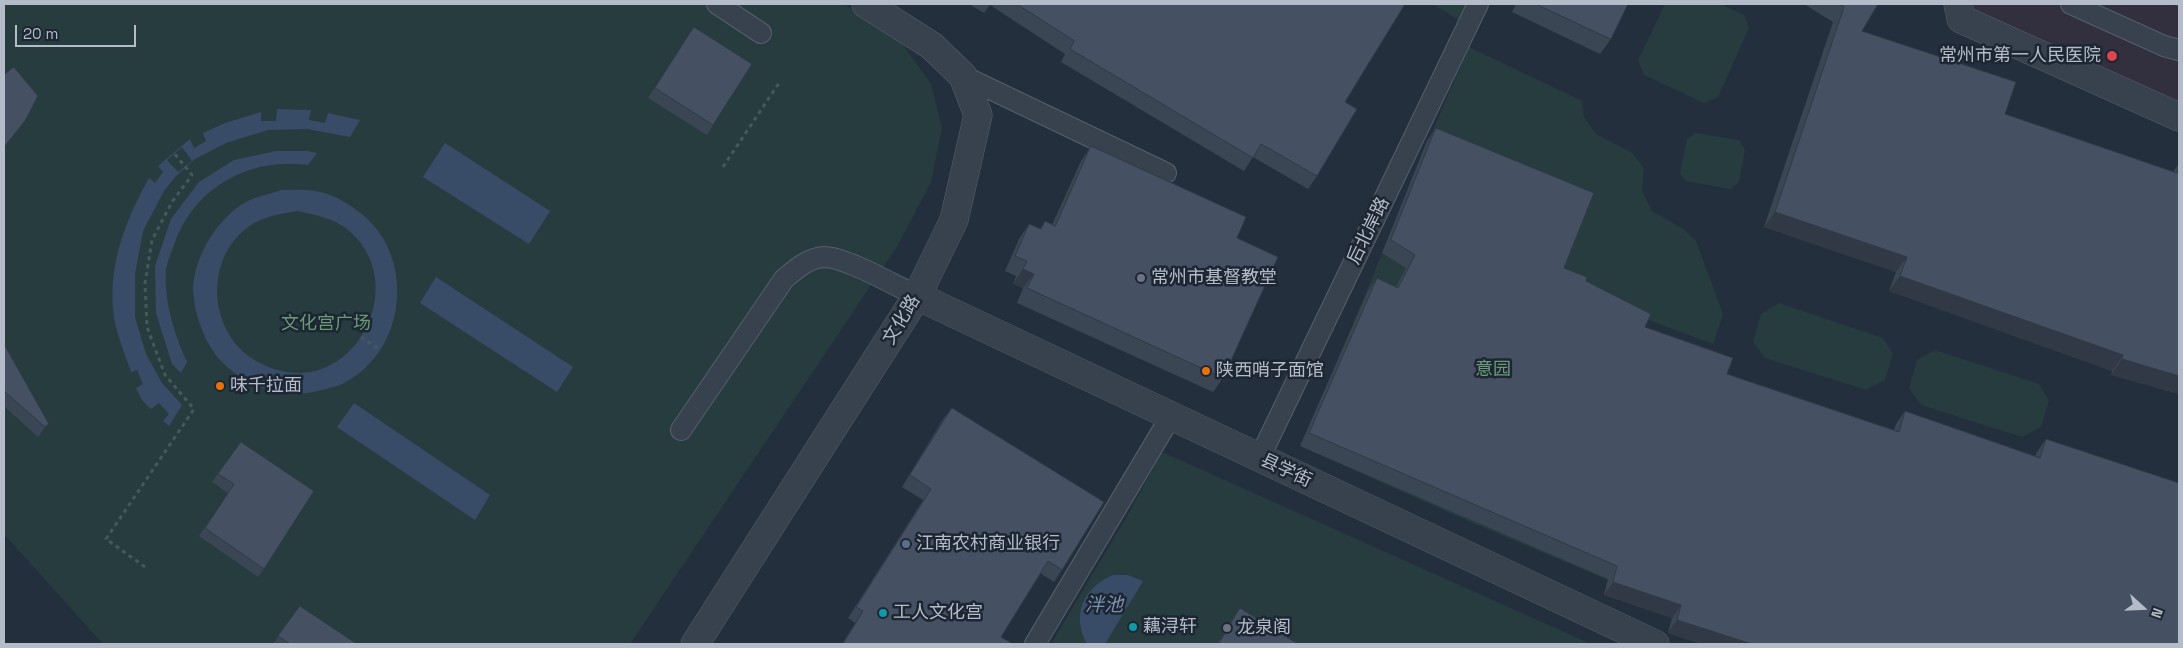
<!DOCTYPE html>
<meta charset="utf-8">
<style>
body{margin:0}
#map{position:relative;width:2183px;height:648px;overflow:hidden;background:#242f3e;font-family:"Space Grotesk",sans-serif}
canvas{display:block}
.frame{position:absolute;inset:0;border:5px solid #b4bcc9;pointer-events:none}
.north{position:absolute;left:2118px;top:583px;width:50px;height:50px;-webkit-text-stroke:4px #1d2633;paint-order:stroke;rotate:110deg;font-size:14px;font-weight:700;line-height:20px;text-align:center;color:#b4bcc9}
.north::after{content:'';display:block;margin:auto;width:18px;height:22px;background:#b4bcc9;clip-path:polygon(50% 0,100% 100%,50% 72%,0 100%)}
.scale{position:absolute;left:15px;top:25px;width:121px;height:22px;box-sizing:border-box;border:2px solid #b4bcc9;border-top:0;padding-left:6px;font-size:15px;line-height:18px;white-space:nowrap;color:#b4bcc9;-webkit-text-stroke:4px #1d2633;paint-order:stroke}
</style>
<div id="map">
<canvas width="2183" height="648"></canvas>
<div class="frame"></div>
<div class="north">N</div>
<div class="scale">20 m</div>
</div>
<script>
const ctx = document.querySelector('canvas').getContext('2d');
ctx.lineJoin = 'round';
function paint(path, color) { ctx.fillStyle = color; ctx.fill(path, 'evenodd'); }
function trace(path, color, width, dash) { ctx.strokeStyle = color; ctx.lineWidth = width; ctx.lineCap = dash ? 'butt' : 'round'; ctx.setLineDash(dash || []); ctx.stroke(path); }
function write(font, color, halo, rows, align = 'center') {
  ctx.font = font + ' "Space Grotesk","Noto Sans SC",sans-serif'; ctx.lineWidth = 5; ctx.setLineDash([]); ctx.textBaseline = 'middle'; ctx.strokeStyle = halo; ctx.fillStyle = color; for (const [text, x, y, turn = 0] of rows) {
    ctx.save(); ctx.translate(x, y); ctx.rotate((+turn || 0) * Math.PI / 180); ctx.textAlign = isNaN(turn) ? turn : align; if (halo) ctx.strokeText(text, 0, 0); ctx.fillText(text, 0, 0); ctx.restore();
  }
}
const medical = new Path2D(`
 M1958,4h221v113z`);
const green = new Path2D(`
 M4,4h840l54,34 33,46 11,44 -11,54 -33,63 -268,399h-527l-99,-110z
 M1433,4h35l-8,17z
 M1665,4h56l23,11 5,13 -31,69 -14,6 -60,-28 -6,-15z
 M1469,47l113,54 2,16 12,17 35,18 13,16 -2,23 10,20 31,18 13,12 27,73 -10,30 -73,-27 3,291 -39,-13 4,-15 -140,-59 -168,-75c60,-132 110,-267 169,-399z
 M1696,133l43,7 6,10 -6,32 -9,7 -44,-8 -6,-7 7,-35z
 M1779,303l104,35 10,16 -8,26 -19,10 -101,-32 -12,-16 8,-28z
 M1935,350l104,34 10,16 -8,27 -19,10 -101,-32 -12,-17 8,-28z
 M1162,452l429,192h-540l75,-126z`);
const water = new Path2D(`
 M277,109l34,1 -2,10 16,3 3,-10 32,7 -10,17 -43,-8 -39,1 -42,13 -31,16 -19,17 -12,15 -21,40 -8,43v43l11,37 16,29 20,22 -13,21 -6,-5 6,-7 -10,-11 -8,6 -9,-9 -6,-12 7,-4 -6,-14 -6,2c-6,-18 -14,-36 -17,-55 -7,-50 11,-96 35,-139l6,5 8,-11 -5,-6 32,-27 4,9 12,-7 -3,-8 22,-10 36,-11v9h15zM182,147l10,14 -14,11 -11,-12z
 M445,143l105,68 -21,33 -106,-67z
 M276,151h31l10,2 -9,12c-59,-8 -115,23 -134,80 -3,8 -7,17 -8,25 -2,32 8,63 21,92l-6,11 -9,-9 -16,-51 -1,-47 16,-47 28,-37 35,-22z
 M281,190c11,0 23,-1 34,1 16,2 31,11 44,21 57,42 49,138 -15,171 -5,3 -12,4 -18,6 -20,6 -43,7 -63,-1 -25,-10 -43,-23 -56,-47 -8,-16 -13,-33 -14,-51 0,-32 26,-75 55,-89 10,-5 22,-7 33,-11zM298,211c17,4 35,7 49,18 66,53 8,167 -73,140 -19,-7 -34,-16 -44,-33 -22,-35 -16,-84 18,-109 15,-11 32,-13 50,-16z
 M436,277l137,90 -16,25 -137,-89z
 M354,403l136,92 -15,25 -138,-93z
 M1113,575h15l15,6 -38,63h-18c-16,-30 -4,-56 26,-69z`);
const path = new Path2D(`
 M723,167l56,-84
 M361,337l19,13
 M145,567l-39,-28 88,-130 -29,-34 -18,-48 -2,-44 7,-43 20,-38 20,-27 -18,-22`);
const service = new Path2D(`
 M717,4l44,29
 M2071,4l93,42 15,4
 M963,76l203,97
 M681,430l103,-151c12,-10 24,-21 40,-22 22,0 72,29 93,39
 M1259,459l219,-455
 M1035,644l136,-228`);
const minor = new Path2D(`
 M1958,4l3,15 218,98
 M917,296l738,348
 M695,644l222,-348 37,-76 24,-105 -15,-39 -31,-30 -66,-42`);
const wall = new Path2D(`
 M969,4h436l-60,98 -28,74 -9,13 -55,-32 -9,14 -183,-109 4,-8 -75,-49 -6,8z
 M1516,4h112l-17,35 -11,15 -88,-42z
 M1804,4h74l-16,27 143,83 168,58 6,-8v230l-68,-19 1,-4 -223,-80 7,-19 -132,-45 69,-205z
 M2173,4h6v3z
 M694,27l19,98 -6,10 -59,-37z
 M1436,128l128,140 22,13 59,46 82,47 167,56 2,-6 9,-13 130,45 2,-4 9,-13 133,44v-1v162h-477l-34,-11 4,-15 -68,-23 4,-16 -308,-133 68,-155 9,-13 19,9 10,-19 -24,-15 45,-112z
 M1091,146l146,92 -14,140 -10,14 -196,-89 6,-15 -10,-4 3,-8 -11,-5 14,-32 10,-15 11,5 5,-8 7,4 29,-64z
 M4,344l45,80 -7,9 -4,4 -34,-31z
 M952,408l110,162 -8,12 -14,-9 -39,64 12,7h-171l13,-21 -7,-5 75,-118 -21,-13 41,-68z
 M241,442l23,127 -6,8 -59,-41 29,-43 -16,-11z
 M300,606l57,38h-84z
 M1240,608l58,36h-81l15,-24z`);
const shadedWall = new Path2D(`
 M25,121l-9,13 -12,15v-2z
 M1775,212l132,45 -11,15 -132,-45z
 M1023,269l11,5 -11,14 -10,-4z
 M1900,276l223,79 -11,16 -223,-80z
 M2122,359l57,17v18l-68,-19z
 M49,424l-7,9 -4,4 7,-10z
 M1613,582l68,23 -9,13 -68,-23z
 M1677,620l75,24h-50l-34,-11z`);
const building = new Path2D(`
 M1017,4h388l-60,98 12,7 -40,67 -56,-32 -8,14 -183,-109 4,-8z
 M1536,4h92l-17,35z
 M1839,4h39l-16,27 154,51 -11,32 172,59 2,-7v210l-57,-17 1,-4 -223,-79 7,-19 -132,-45 69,-205z
 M694,27l58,37 -39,61 -58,-37z
 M14,67l24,29 -13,25 -21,26v-72z
 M1436,128l158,65 -30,75 23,9 -1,4 65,33 -6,13 88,31 -6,16 172,58 6,-21 135,47 6,-19 133,44v161h-427l-75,-24 4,-15 -68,-23 4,-16 -308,-133 68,-155 21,10 17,-33 -24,-15z
 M1091,146l155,71 -9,21 41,19 -55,121 -196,-90 7,-14 -11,-5 4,-8 -12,-5 14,-32 12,5 4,-8 10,5z
 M4,344l45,80 -4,3 -41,-36z
 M952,408l152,94 -42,68 -14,-9 -47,76 12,7h-170l20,-33 -7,-4 75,-118 -21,-14z
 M241,442l73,49 -50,78 -59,-41 29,-44 -16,-10z
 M300,606l57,38h-67l-12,-8z
 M1240,608l58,36h-79z`);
const markers = [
 [2112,56,6,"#e0444e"],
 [1141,278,5,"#6b7280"],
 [1206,371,5,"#e8710a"],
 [220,386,5,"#e8710a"],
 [906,544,5,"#5c6f8a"],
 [883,613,5,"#0f9aa8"],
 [1133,627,5,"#0f9aa8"],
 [1227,628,5,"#6b7280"]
];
const poiNames = [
 ["常州市第一人民医院",2101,56,"right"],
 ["常州市基督教堂",1151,278],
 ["陕西哨子面馆",1216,371],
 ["味千拉面",230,386],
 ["江南农村商业银行",916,544],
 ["工人文化宫",893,613],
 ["藕浔轩",1143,627],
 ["龙泉阁",1237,628]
];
const streetNames = [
 ["后北岸路",1369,231,-64],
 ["文化路",902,320,-59],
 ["县学街",1286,471,25]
];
const parkNames = [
 ["文化宫广场",326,324],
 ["意园",1493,370]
];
const waterNames = [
 ["泮池",1104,606]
];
paint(medical, '#32303f');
paint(green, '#263c3f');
paint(water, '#394c67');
trace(service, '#565f6c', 22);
trace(minor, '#565f6c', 29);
trace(path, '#44595c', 3, [4, 4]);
trace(service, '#38414e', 20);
trace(minor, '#38414e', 28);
paint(wall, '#3b4654');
paint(shadedWall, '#303945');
paint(building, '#455162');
trace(building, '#303945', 1);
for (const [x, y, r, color] of markers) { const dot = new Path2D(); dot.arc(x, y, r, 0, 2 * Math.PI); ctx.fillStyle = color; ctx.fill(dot); trace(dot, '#1d2633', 2); }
write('18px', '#b4bcc9', '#1d2633', poiNames, 'left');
write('18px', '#b4bcc9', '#1d2633', streetNames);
write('18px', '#6b9a76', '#1d2633', parkNames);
write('italic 19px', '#7c92b1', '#1d2633', waterNames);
</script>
